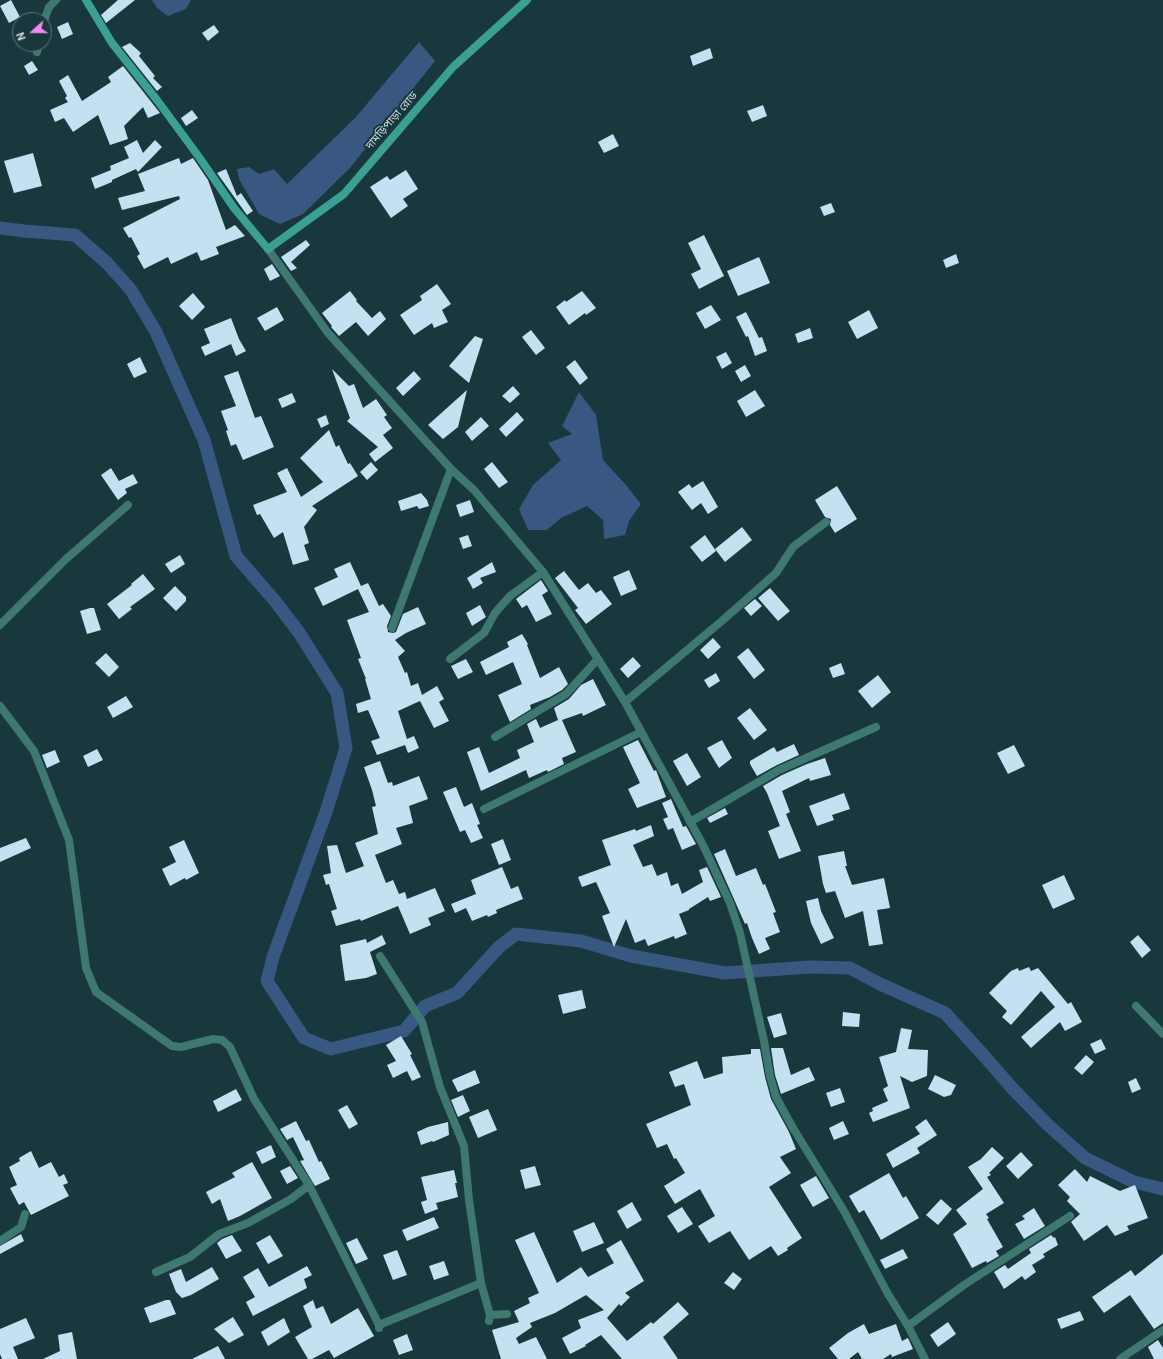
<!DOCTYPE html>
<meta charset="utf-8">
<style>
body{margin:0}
#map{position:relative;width:1163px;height:1359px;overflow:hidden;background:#18383d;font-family:Roboto,sans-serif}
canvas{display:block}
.north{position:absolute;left:12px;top:12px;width:40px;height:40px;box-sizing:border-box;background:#18383d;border:1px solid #5e787d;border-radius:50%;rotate:249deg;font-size:11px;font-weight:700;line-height:16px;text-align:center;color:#c7d9dc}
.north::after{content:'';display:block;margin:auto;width:14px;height:18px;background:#f28af3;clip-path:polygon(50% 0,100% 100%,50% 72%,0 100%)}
</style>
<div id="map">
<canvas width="1163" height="1359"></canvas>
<div class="north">N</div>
</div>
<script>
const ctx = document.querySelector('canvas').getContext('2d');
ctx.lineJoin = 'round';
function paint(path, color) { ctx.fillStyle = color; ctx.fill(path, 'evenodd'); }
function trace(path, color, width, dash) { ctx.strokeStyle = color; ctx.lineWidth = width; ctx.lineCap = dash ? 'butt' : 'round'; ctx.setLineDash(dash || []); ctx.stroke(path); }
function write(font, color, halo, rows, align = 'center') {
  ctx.font = font + ' Roboto,"Noto Sans Bengali",sans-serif'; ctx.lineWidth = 4; ctx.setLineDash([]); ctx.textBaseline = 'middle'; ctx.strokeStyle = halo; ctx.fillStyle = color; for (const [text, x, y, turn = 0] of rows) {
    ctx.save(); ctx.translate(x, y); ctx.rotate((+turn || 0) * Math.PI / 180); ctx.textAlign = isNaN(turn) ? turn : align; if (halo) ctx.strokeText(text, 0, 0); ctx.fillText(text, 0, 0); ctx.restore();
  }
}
const water = new Path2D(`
 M152,0h39l-5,9 -18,7 -11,-8z
 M419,42l16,19 -85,107 -47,46 -23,10 -21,-10 -20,-35 -2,-10 12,-2 10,7 15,-5 13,15 68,-66z
 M579,392l17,23 7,45 23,25 15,19 -12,17 -4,14 -21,4 -1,-19 -16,-14 -26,12 -14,12h-19l-9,-21 14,-24 28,-25 -13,-17 24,-9 -10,-8z`);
const canal = new Path2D(`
 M0,228l24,3 51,4 32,28 24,27 25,42 48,108 32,116 39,45 25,33 37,59 9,55 -20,64 -53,145 -6,24 37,57 27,11 73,-18 21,-25 32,-13 42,-46 17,-13 65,7 50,15 94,17 85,-6 40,1 30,16 65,29 41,45 26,30 36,37 37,33 49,24 29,7`);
const building = new Path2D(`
 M11,0l9,17 -11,6 -9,-17z
 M118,0h17l-29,23 -5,-8z
 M68,22l5,12 -11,5 -5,-12z
 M214,25l5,7 -11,9 -6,-8z
 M130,43l11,10 -2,3 16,20 -2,2 9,9 -5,4 -35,-44z
 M710,48l3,10 -20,8 -3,-10z
 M32,61l6,9 -9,5 -5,-9z
 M123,66l37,47 -12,5 -5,-11 -19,19 4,13 -18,6 -12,-30 -25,17 -9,-14 -9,4 -5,-12 18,-8 -3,-4 2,-2 -8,-15 9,-6 14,26 29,-19 -3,-5z
 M763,105l4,11 -15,6 -5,-11z
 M192,110l6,8 -12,8 -5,-8z
 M613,134l6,12 -15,7 -6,-11z
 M137,140l6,13 12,-13 7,7 -24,25 -2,-3 -24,11v2l-17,7 -4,-11 20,-8 -1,-4 19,-8 -5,-11z
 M33,153l9,33 -28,7 -10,-32z
 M179,158l2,6 12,-6 15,22 18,50 9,-5 10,11 -29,11 3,7 -18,7 -4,-9 -26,12 -3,-7 -24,12 -7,-13 3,-2 -9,-17 -2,1 -6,-10 57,-29 -1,-3 -57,14 -4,-12 27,-7 -7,-17z
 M226,169l11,27 4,-3 12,18 -6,4 -30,-42z
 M406,170l12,19 -15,10 5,7 -17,12 -21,-31 17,-11 3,4z
 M831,203l4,9 -11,4 -4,-9z
 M704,235l20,41 -25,13 -8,-15 10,-5 -13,-26z
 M306,240l4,5 -19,17 6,6 -6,3 -10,-14z
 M956,254l3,9 -13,5 -3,-8z
 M759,257l11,26 -32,13 -11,-25z
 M272,264l8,12 -10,5 -6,-12z
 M437,284l14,20 -9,6 6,12 -14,6 -2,-5 -18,12 -14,-20 22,-15 -2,-4z
 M350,291l7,9 -1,1 16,17 8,-7 6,8 -18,17 -12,-14 -17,14 -8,-9 1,-1 -10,-13z
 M582,291l14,17 -10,7 -1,-2 -16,12 -13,-18 9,-7 1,2z
 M193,293l12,14 -13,13 -13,-14z
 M711,305l10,15 -16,9 -9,-16z
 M277,307l7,13 -19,11 -8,-13z
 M869,310l9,18 -21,11 -9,-17z
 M746,312l13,26 3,-1 5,14 -12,5 -7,-20 -2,1 -10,-20z
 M231,318l8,21 7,12 -10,5 -5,-12 -26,12 -4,-9 9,-4 -6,-14z
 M810,328l3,10 -15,5 -3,-9z
 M531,330l14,18 -9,7 -14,-18z
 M475,336l8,3 -14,44 -20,-17z
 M726,352l6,11 -10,6 -6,-12z
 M140,357l7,15 -13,6 -7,-14z
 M575,360l13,18 -8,7 -14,-18z
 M745,365l6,11 -10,6 -6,-11z
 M332,369l17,17 5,-2 9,24 13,-9 11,16 -3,2 8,11 -9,7 10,13 -18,14 -6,-8 9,-7 -31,-26 3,-3z
 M238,371l17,47 6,-2 13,31 -31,13 -7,-16 -5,2 -5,-15 2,-1 -7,-19 15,-5 -12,-30z
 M414,371l7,8 -18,17 -7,-8z
 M513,386l7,8 -10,9 -8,-7z
 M467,390l-9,37 -15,12 -15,-14z
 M755,390l10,16 -19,11 -9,-16z
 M292,393l4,9 -14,6 -4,-9z
 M517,412l7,8 -18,17 -7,-8z
 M326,415l3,9 -8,4 -4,-9z
 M481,417l8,9 -17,15 -7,-9z
 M329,430l7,17 3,-2 9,19 2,-1 8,13 -46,30 5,4 -13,17 5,16 -5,2 5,15 -16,5 -10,-33 -9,6 -14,-24 -3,1 -4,-10 34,-13 -10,-19 10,-5 14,29 22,-15 -23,-24z
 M371,462l7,8 -11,10 -7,-8z
 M492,462l16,20 -9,6 -15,-19z
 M111,468l8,13 14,-7 5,9 -13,6 2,4 -9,7 -17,-25z
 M703,481l15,26 -10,7 -7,-11 -9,7 -14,-18 11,-8 3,4z
 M837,486l20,33 -22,14 -5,-8 1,-6 -6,-2 -10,-17z
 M421,493l6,7 2,6 -10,3 -2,-3 -16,5 -3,-10z
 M470,500l4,12 -14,5 -4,-12z
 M742,527l10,13 -27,22 -10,-13z
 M468,535l4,11 -9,3 -4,-11z
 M705,535l11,16 -14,11 -12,-15z
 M180,555l5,9 -14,9 -6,-9z
 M350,562l11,24 7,-3 11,23 4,-2 8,12 -4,10 1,6 5,1 3,-1 7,-18 15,-7 8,17 -20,9 -11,7 10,11 -7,6 7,16 2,-1 4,14 7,-3 4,12 15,-9 7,13 -5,3 10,19 -15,7 -14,-27 -22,10 9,28 7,-3 5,12 -11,5 -3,-8 -28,10 -6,-14 9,-3 -12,-28 -10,3 -2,-9 15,-5 -6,-20h1l-8,-20 3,-1 -14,-38 22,-8 -11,-23 -35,17 -9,-18 24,-11 -4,-8z
 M492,562l4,10 -16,6 3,5 -10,6 -6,-11z
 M629,570l8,19 -16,7 -8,-19z
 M564,571l15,19 9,-7 8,10 5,-3 11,14 -26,20 -11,-14 3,-2 -23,-30z
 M143,574l12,15 -25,18 2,2 -13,10 -12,-15 25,-19 -1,-1z
 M541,580l7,11 -6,4 10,19 -16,8 -9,-17 -5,3 -6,-9z
 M175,586l11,11v4l-10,10 -13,-13z
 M770,588l20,23 -12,10 -20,-23z
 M755,599l7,7 -11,10 -7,-8z
 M480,605l6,12 -14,9 -6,-13z
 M90,608h4l7,22 -14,4 -7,-23z
 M522,634l6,10 -1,1 13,33 19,-11 9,17 -6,6 -12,7 -20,8 1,4 -21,13 -12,-27 24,-11 -9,-22 -27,13 -6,-13 29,-15 -2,-5z
 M713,638l8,9 -13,12 -8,-9z
 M748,648l17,22 -11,9 -17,-22z
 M106,653l13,14 -10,10 -14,-14z
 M633,657l8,9 -13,12 -8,-9z
 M466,659l7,13 -15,7 -7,-13z
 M841,663l4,11 -12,4 -4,-10z
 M716,673l4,8 -11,7 -5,-8z
 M878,675l13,17 -19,16 -14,-17z
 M593,679l13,26 -23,11 -1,-3 -20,7 14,32 -14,6 2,6 -16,8 -1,-2 -18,8 -3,-8 -45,21 -14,-39 12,-5 10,26 31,-15 -3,-8 17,-8 -7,-18 9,-5 4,9 18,-8 -4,-12 15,-9 12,-14z
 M126,696l7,11 -20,11 -6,-11z
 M750,708l17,22 -13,10 -17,-22z
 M638,740l16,31 2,-1 10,27 -29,11 -9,-19 12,-6 -17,-36z
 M722,740l10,18 -13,10 -12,-20z
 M794,744l5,11 -22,10 -20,11 -7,-12v-3l24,-14 3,5z
 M1014,745l11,21 -17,8 -11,-21z
 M97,749l6,11 -15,7 -5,-11z
 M55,750l5,12 -13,6 -5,-13z
 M687,753l14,24 -14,9 -14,-25z
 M825,758l6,17 -21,6 -1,-3 -27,13 8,21 -4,2 15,37 -22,8 -11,-28 12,-5 -13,-33 -4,-7 19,-11 25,-11z
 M380,761l8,22 4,-1 1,4 26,-10 9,23 -19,7 4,17 -17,5 6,16 -27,11 11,28 7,-3 6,14 6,-2 2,7 28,-11 10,23 -17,7 3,7 -21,9 -12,-28 -37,15 -1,-2 -24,7 -5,-15 6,-2 -8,-25 -3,1 -3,-10 8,-2 -4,-27 10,-1 9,28 18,-7 -9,-23 23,-9 -6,-27 4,-1 -4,-16 -8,-23z
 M456,787l8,20 8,-4 8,21 -3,1 6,13 -12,5 -6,-13 -5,2 -17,-40z
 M844,793l6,16 -18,6 2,5 -17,6 -8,-20z
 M671,799l12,28 3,-1 10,18 -14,6 -9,-22 -5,2 -5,-11 5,-2 -6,-14z
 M725,808l3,6 -18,9 -3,-5z
 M651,825l3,11 -21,9 10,22 9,-3 5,12 10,-4 4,14 7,-3 4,11 21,-12 -4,-12 8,-3 14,30 -11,4 -2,-4 -19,12v1l-10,4 8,20 -12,5 -1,-3 -26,10 -3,-7 -10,4 -9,-24 -12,28 -12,-31 8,-3 -14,-31 -14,5 -4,-10 33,-12 -9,-25 33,-11 1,2z
 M26,838l5,10 -31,14v-14z
 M503,839l8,21 -12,5 -8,-21z
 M184,840l15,33 -13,7 -1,-2 -15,8 -8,-17 14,-7 -7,-15z
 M725,849l11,27 20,-8 7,17 2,-1 11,28 -3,1 7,19 -15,6 5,11 -11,5 -7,-16 -5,-15 -2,1 -31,-70z
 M844,851l3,15h-2l7,19 32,-7 6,30 -13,2 6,34 -14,2 -6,-35 -18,7 -10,-27 -9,2 -3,-9 -5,-28z
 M502,867l9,22 7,-3 5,13 -27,11 1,3 -9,4 -1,-2 -15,6 -6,-13 -11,5 -4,-9 25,-10 -5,-14z
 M1064,875l11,24 -22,10 -11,-24z
 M818,898l3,13 13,27 -13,6 -10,-21 -5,-22z
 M382,935l4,9 -16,8 7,22 -11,4 -21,3 -5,-36 26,-6 1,4z
 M1138,935l13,15 -9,8 -12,-16z
 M1029,967l2,4 7,-3 30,36 3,-2 11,20 -17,9 -5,-9 -29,26 -10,-11 34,-30 -14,-16 -30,34 -9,-8 5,-6 -18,-18 22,-22 7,-3 1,3z
 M582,990l4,18 -23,6 -5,-19z
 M843,1012l17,2 -1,13 -17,-1z
 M781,1013l6,21 -13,4 -7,-21z
 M901,1028l11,2 -4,19 20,1 -1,26 -15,6 -12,-6 10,32 -37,14 -4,-9 4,-2 -1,-3 16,-7 -5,-12 5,-3 -9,-29 17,-5z
 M401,1036l11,18 -2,1 11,22 -9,4 -5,-10 -14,7 -6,-13 9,-4 -10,-16z
 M1101,1039l5,10 -11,5 -5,-10z
 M771,1048h12l8,27 18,-8 6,13 -34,14 -6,-19z
 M751,1049h9l5,28 6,22 18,33 7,17 -16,8 11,16 -22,14 33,51 -15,10 1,2 -10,6 -7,-10 -22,14 -19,-29 -21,12 -11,-17 17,-10 -15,-27 -25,15 -11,-18 21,-13 -9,-15 -2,1 -7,-15 -10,4 -11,-24 45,-19 -7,-21 -9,3 -6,-15 28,-11 7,18 19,-6 -1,-16 29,-3z
 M1086,1055l8,7 -12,13 -8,-7z
 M475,1070l5,13 -22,9 -6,-12z
 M935,1075l21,10 -5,10 -7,2 -16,-8z
 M1136,1078l5,11 -9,4 -4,-11z
 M840,1088l5,14 -14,5 -5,-14z
 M236,1089l6,11 -24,12 -5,-11z
 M463,1095l7,16 -12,6 -7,-17z
 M347,1105l11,19 -9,5 -11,-19z
 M488,1109l9,21 -19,8 -9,-21z
 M926,1119l11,16 -20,13 3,5 -27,15 -7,-14 34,-20 -5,-7z
 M296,1121l10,20 3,-1 10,22 2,-1 9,18 -15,7 -15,-25 4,-1 -11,-23 -6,3 -7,-11z
 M843,1121l6,13 -15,6 -5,-12z
 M448,1122l1,13 -16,7 -1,-1 -11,4 -4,-13 11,-5z
 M271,1145l5,12 -14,7 -6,-12z
 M992,1147l12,11 -15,15 2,2 -4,2 17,26 -18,11 3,4 -2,1 16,28 -7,4 3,5 -12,7 -1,-2 -14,7 -19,-34 14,-10 -11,-14 27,-21 -15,-22 13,-8z
 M31,1151l8,17 12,-6 8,15 5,-3 4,9 -5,2 6,11 -38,19 -7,-13 -5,3 -9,-17 7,-3 -8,-18 11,-6 -1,-3z
 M1021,1152l12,13 -15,14 -12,-13z
 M252,1162l20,36 -32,18 -12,5 -8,-22 -8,5 -6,-12 29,-15 -3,-4z
 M290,1166l8,12 -11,6 -7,-13z
 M535,1166l6,19 -16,4 -5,-19z
 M1075,1169l12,13 3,-6 30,15 15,-6 13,33 -21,8 2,4 -14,6 -8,-11 -23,16 -13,-19 9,-8 -13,-13 3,-4 -12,-12z
 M454,1170l3,13h-2l3,14 -22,6 2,6 -13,5 -4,-12 6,-2 -6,-23z
 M889,1173l14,25 3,-2 13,22 -38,22 -17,-30 -5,3 -10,-17z
 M816,1176l13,22 -16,9 -13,-22z
 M941,1199l11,10 -14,16 -12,-10z
 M632,1202l10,18 -15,9 -10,-18z
 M682,1207l11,17 -15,9 -11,-17z
 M1034,1208l11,18 -21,13 -9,-15 10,-5 -3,-3z
 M434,1217l5,11 -32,13 -5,-11z
 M594,1222l10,21 -22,9 -9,-21z
 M534,1232l23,51 24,-16 7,10 26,-14 -8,-14 15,-9 23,41 -19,12 5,4 -9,9 -2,-2 -12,14 20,23 24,-19 2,2 25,-22 11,12 -26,23 15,22h-56l-21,-24 -16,10 1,1 -16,8 -8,-16 19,-10 -3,-8 26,-10 -18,-15 -31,18 -25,10 2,4 -16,11 3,6 17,-7 11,22h-46l-9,-29 27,-8 -5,-11 16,-8 -2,-5 11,-5 -24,-53z
 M21,1234l3,7 -24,13v-8z
 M232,1235l10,16 -16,8 -9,-16 5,-4z
 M270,1235l13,21 -15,8 -12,-21z
 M1051,1235l3,3 1,-1 3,8 -15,9 2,3 -13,8 4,7 -11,8 -3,-4 -18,13 -10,-17 11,-7 3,4 23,-16 -2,-4z
 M357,1238l11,21 -12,5 -10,-21z
 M903,1249l5,9 -23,11 -5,-9z
 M397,1250l10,25 -14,5 -10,-25z
 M1163,1254v69l-9,6 -24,-34 -26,18 -12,-16 39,-27 4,6z
 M444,1261l5,14 -15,5 -5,-14z
 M307,1266l5,9 -8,4 3,9 -54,28 -7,-14 9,-5 -12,-20 15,-9 11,19z
 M212,1267l7,12 -28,16 -9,3 -6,-6 -7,-18 12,-5 5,13z
 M733,1272l9,7 -8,11 -10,-7z
 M166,1300h4l6,14 -26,9 -6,-15z
 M313,1300l3,9 7,-3 8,18 27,-16 16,28 -40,22 -5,-8 -17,9h-4l-13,-22 17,-10 -9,-21z
 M1080,1311l4,9 -23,9 -4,-10z
 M233,1317l11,18 -15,8 -15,-14z
 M26,1318l9,20 -22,9 5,12h-16l-2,-5v-25z
 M284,1318l6,14 -22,14 -7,-14z
 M948,1322l8,12 -18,13 -8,-12z
 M864,1324l5,10 27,-10 6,17 6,-3 5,11 -21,8 -1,-3 -8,5h-21l-4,-7 -9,7h-11l-9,-11 19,-15z
 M72,1332l5,27h-34l17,-8 -2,-16z
 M407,1334l6,16 -14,5 -6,-15z
 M1158,1340l5,8v11h-9l-6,-12z
 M218,1346l7,13h-33z`);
const minor = new Path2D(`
 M44,21l5,-14 7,-7
 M37,52l2,-8
 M0,625l66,-66 62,-54
 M392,628l59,-159
 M450,659l34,-26 11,-20 15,-17 33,-24
 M625,702l98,-82 53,-47 17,-26 33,-25
 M0,706l34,45 35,89 17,128 10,24 76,54 9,1 32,-8 9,1 8,7 24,52 55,86
 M495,737l71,-43 32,-35
 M484,809l157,-77
 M690,822l89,-52 97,-43
 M380,956l42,66 18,65 24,59 5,54 12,83 9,32 -1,6
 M1136,1006l27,28
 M0,1241l21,-14 4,-13
 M156,1272l34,-15 29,-23 29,-11 43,-24 18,-14 70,140v3
 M490,1315l17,-1
 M379,1325l102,-42
 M908,1326l56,-41 106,-69
 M1120,1359l43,-29`);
const tertiary = new Path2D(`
 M268,249l60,84 123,136 23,21 69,82 82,130 78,143 27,58 10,30 24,108 6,35 6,21 17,31 51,83 44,83 20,32 17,33`);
const secondary = new Path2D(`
 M86,0l26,43 45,57 42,57 35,51 34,41 76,-55 109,-127 74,-67`);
const streetNames = [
 ["দামড়িপাড়া রোড",392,121,-49]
];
paint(water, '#385781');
trace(canal, '#385781', 13);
paint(building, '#c3e1f1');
trace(minor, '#3f7871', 8);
trace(tertiary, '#3f7871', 8);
trace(secondary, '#3b9f94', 8);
write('11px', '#c7d9dc', '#18383d', streetNames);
</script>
